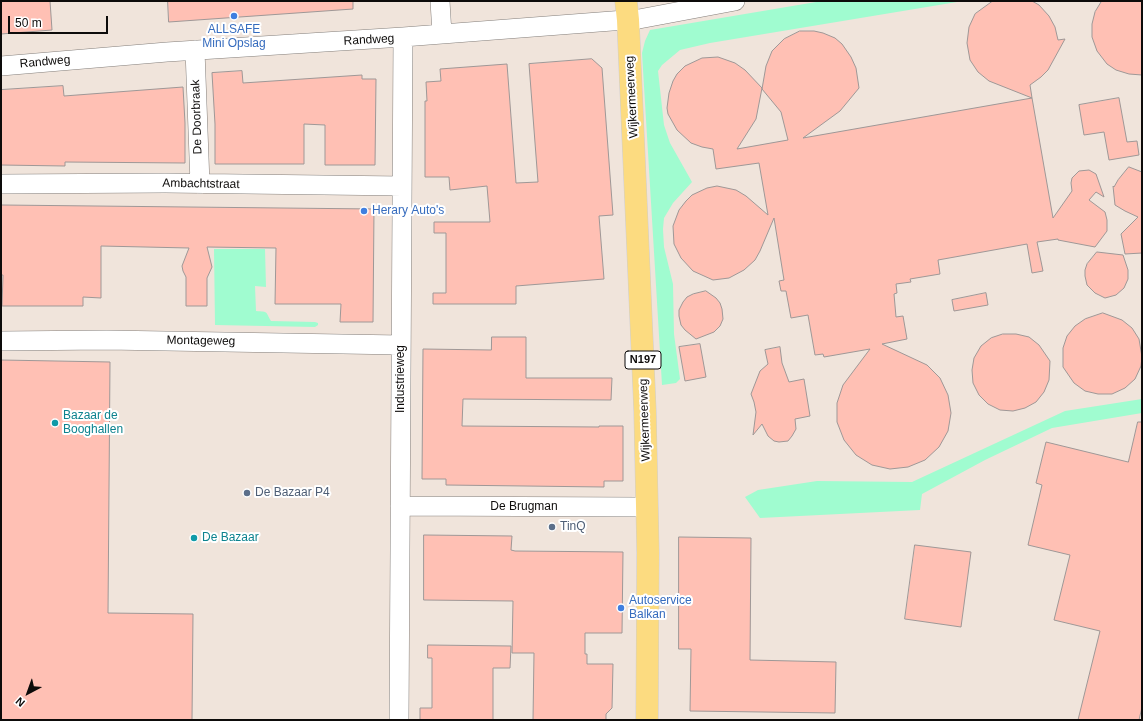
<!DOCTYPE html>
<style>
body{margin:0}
#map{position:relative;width:1143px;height:721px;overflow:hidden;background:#f8f2ee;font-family:Arial,sans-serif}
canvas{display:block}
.frame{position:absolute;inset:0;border:2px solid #0d0b0a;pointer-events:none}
.north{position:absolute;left:8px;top:673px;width:40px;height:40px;-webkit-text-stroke:3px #fff;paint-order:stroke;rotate:221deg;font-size:11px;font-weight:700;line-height:16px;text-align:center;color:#0d0b0a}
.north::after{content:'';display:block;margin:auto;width:14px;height:18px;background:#0d0b0a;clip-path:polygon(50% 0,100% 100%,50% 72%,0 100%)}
.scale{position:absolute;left:8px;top:16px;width:100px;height:18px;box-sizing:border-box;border:2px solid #0d0b0a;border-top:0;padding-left:5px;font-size:12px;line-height:14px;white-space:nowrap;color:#0d0b0a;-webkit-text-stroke:3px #fff;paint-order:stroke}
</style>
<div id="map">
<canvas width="1143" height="721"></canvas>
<div class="frame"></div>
<div class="north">N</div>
<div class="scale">50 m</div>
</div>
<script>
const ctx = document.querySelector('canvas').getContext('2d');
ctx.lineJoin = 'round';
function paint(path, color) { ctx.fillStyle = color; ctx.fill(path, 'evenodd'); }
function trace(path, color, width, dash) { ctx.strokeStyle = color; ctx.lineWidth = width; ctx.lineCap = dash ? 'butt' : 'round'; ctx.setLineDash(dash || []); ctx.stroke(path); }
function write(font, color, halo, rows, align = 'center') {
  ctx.font = font + ' Arial,sans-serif'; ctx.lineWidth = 4; ctx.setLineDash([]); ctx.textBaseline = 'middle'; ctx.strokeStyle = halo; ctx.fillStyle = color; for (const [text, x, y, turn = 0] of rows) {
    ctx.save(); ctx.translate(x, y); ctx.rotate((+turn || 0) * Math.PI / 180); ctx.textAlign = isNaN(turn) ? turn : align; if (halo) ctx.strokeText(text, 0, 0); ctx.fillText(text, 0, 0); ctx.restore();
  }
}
const built = new Path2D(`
 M1,1h1141v719h-1141z`);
const green = new Path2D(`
 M822,1h141l-253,42 -30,7 -18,15 -4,6 6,54 6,18 22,39 -19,21 -9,15 -1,11 1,18 9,37 1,50 6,45 -4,4 -14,2 -20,-332 3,-12 5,-11z
 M214,249h51l1,38 -11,-1 1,25c13,1 9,0 15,10l44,1 3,1v2l-3,2 -100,-2z
 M1142,399v14l-90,15 -67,32 -63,34 -2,16 -160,8 -15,-21 13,-7 59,-9 95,1 153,-71z`);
const building = new Path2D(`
 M1,1h49l2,29 -51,4z
 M168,1h185v8l-184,13z
 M993,1h39l7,4 10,11 6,11 3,13 7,-1 -17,31 -7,7 -11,8 2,13 -43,-17 -11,-9 -8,-12 -3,-17 2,-16 6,-13z
 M1102,1h40v74l-13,-1 -13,-4 -9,-6 -10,-13 -5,-14v-13l3,-12z
 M800,31h14l9,2 12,5 7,6 9,13 5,11 3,20 -19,23 -37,27 229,-40 21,120 19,-27 -1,-8 1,-5 7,-7 10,-1 7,4 8,23 -8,-5 -7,8 16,12 2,8v11l-12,16 -37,-7v-1l-21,3 6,29 -11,2 -5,-29 -89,16 2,14 -30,5 1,3 -15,2 1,9 -3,1 2,23 7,-1 4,23 -25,5 45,21 13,13 8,17 3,18 -3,18 -9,16 -14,13 -17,7 -18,2 -18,-4 -16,-10 -12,-15 -7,-18v-19l6,-18 27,-36 -46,8 -1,-3 -8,1 -7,-40 -17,3 -5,-27h-5l-2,-10 5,-1 -10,-62 -14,33 -5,9 -11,10 -15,8 -16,2 -20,-9 -12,-13 -7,-14 -1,-18 6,-16 7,-9 6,-6 15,-7 10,-2 19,4 10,6 22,19 -9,-52 -43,6 -3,-20 -11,-2 -11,-4 -14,-13 -9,-16 -1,-6 2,-15 4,-12 4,-7 8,-8 17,-8 16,-1 17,6 10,7 17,18 -6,31 -19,30 51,-9 -7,-28 -19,-23 4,-23 6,-15 12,-12z
 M592,59l10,9 11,147 -14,1 5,63 -88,7v18h-83v-11h13v-60h-12v-11h56l-3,-36 -37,4 -1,-13h-24v-76h2l-1,-19 15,-1 -1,-12 67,-5 9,119 22,-1 -9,-118z
 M242,71l1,12 119,-8v4h14l-1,86h-50v-40l-21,-1v40h-89v-40l-3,-51z
 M63,86l1,10 119,-9 2,36v40l-120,-1v4l-64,-1v-75z
 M1119,98l8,44 10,-1 2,14 -30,5 -5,-28 -20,3 -5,-30z
 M1129,167l13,5v81l-17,1 -4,-20 17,-17 -13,-6 -10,-6 -2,-19 1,1 4,-7z
 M1,205l373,4 -1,113h-33l1,-18h-66l1,-56 -69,-1 5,20 -5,11v28h-21v-29l-3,-6 -1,-5 7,-18 -88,-2v52l-18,-1v9h-81l1,-31h-2z
 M1097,252l26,3 5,15v9l-4,9 -8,7 -11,3 -10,-5 -8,-8 -2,-9v-6l2,-6z
 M706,291l10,7 4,5 2,6 1,10 -3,7 -6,6 -18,7 -11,-9 -4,-5 -2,-9v-6l4,-8 4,-5 6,-3z
 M986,293l2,12 -34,6 -2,-11z
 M1103,313l19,7 10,8 7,11 3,18 -1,9 -6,13 -10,9 -13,6h-14l-13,-3 -11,-8 -11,-16v-19l4,-12 8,-10 10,-7z
 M1003,334h13l13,3 10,8 11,16 -1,19 -5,12 -8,10 -11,6 -12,3 -13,-1 -12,-6 -9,-9 -6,-12 -1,-13 2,-12 7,-12 10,-8z
 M492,337h34v41h86l-1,22 -148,-1 -1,27 137,1v-1h24v55h-19v6l-158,-2v-6h-24l1,-130 68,1z
 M700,344l6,33 -21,4 -6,-34z
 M780,347l2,16 7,19 15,-3 6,37 -15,3 1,10 -4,7 -4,5 -9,1 -5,-1 -6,-5 -6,-12 -9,11 3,-23 -2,-10 -3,-8 9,-23 8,-7 -3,-14z
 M1,360l109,2 -2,251 85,1 -1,106h-191z
 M1138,422h4v285l-3,13h-61l22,-89 -46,-11 16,-65 -42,-10 14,-60 -6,-2 10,-41 82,20z
 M424,535l88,1 -1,14 4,1 108,1 -1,81h-37v21h2v10h26l-1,44 -6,6v6h-73l1,-67h-22l1,-52 -89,-1z
 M679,537l72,1 -1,122 86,2 -1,51 -145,-2 1,-62h-12z
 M915,545l56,7 -10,75 -56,-8z
 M428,645l83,1 -1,22h-17v52h-73v-12h12v-50h-4z`);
const minor = new Path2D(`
 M440,1l2,33
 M195,50l5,134
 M1,66l166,-14 236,-15 209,-16 27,-2 96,-18
 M1,184l164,-1 237,3
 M1,341l106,-1 294,5
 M400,506l238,1 9,2
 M399,720l4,-683`);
const major = new Path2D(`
 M626,1l2,19 17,391 3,142 -1,167`);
const markers = [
 [234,16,4,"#3f7fe0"],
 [364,211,4,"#3f7fe0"],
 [55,423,4,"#0f9aa8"],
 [247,493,4,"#5c6f8a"],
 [552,527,4,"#5c6f8a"],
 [194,538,4,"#0f9aa8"],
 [621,608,4,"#3f7fe0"]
];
const shields = [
 [643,360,36]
];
const shieldNames = [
 ["N197",643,360]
];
const shopNames = [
 ["ALLSAFE",234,30,"center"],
 ["Mini Opslag",234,44,"center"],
 ["Herary Auto's",372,211],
 ["Autoservice",629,601],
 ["Balkan",629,615]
];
const streetNames = [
 ["Randweg",369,40,-3],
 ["Randweg",45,62,-5],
 ["Wijkermeerweg",632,97,-93],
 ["De Doorbraak",197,117,-92],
 ["Ambachtstraat",201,184,1],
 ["Montageweg",201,341,1],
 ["Industrieweg",401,379,-90],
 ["Wijkermeerweg",645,420,-92],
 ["De Brugman",524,507]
];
const cultureNames = [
 ["Bazaar de",63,416],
 ["Booghallen",63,430],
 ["De Bazaar",202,538]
];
const serviceNames = [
 ["De Bazaar P4",255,493],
 ["TinQ",560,527]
];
paint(built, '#f0e4db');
paint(green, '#a0fcd0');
paint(building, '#ffc0b4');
trace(building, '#9f9897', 1);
trace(minor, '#847f7b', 20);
trace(major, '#cfcece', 23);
trace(minor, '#fff', 19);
trace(major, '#fcdb80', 22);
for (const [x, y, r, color] of markers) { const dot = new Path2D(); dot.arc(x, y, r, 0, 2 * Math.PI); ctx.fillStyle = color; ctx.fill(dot); trace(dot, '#fff', 1.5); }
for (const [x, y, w] of shields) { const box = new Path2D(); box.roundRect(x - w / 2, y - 9, w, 18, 3); ctx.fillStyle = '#fff'; ctx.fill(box); trace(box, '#0d0b0a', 1); }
write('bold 11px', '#0d0b0a', null, shieldNames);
write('12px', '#366cbe', '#fff', shopNames, 'left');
write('12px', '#0d0b0a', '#fff', streetNames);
write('12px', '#0d838f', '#fff', cultureNames, 'left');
write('12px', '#4e5e75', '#fff', serviceNames, 'left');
</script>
